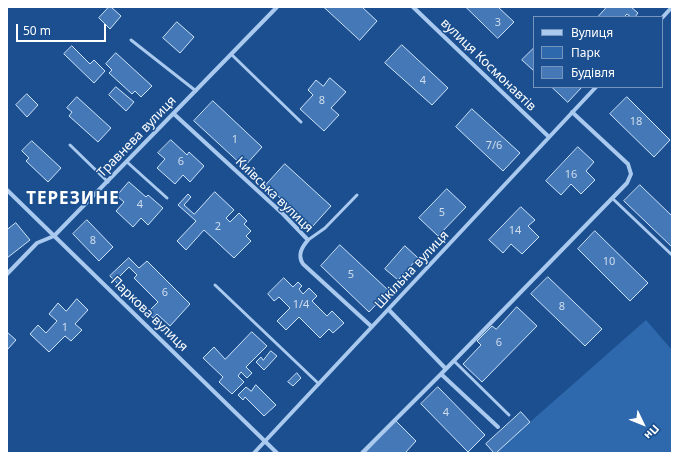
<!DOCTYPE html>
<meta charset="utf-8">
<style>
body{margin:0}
#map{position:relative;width:679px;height:460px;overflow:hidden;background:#1b4f8f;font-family:"Noto Sans",sans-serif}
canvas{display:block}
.frame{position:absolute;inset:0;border:8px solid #fff;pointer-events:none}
.legend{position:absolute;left:533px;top:16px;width:130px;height:72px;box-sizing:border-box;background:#1b4f8f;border:1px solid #7695bc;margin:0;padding:5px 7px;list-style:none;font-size:12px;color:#fff}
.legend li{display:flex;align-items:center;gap:8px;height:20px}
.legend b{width:20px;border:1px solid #7695bc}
.north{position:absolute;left:623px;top:404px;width:40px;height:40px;-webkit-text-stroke:3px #1b4f8f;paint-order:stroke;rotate:133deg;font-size:11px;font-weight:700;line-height:16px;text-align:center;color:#fff}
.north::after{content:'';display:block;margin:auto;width:14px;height:18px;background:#fff;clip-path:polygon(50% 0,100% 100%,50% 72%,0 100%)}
.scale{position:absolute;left:16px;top:24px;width:90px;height:18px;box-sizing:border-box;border:2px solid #fff;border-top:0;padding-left:5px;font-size:12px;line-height:14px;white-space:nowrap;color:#fff;-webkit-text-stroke:3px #1b4f8f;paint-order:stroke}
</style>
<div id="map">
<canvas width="679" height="460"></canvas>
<div class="frame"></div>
<ul class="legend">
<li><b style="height:5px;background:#a9c9ee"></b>Вулиця</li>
<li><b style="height:11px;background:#2e69ad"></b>Парк</li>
<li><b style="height:11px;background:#4478b7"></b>Будівля</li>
</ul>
<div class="north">Пн</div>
<div class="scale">50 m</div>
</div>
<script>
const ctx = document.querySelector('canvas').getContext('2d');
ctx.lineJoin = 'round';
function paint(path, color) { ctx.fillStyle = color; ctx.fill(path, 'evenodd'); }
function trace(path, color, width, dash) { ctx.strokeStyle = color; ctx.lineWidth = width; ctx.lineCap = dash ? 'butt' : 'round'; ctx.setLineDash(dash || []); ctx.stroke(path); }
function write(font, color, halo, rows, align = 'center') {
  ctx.font = font + ' "Noto Sans",sans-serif'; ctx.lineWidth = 3; ctx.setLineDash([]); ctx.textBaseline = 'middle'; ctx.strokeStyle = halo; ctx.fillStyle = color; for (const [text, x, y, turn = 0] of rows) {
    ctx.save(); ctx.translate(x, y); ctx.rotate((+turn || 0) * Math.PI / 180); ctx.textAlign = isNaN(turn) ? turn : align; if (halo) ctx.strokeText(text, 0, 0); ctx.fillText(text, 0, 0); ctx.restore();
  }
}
const green = new Path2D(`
 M646,320l26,30v103h-176l34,-31z`);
const building = new Path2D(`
 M109,7h2l10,9 -11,13 -11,-11z
 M324,7h38l15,14 -17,19z
 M466,7h32l16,15 -16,16z
 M607,7h24l7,6 -3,4h-4l-4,-3 -3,3h-26z
 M177,22l17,15 -14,16 -17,-15z
 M402,45l46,43 -16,17 -47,-42z
 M72,46l18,18 4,-4 11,11 -11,12 -30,-29z
 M534,48v23l-12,-11z
 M116,53l36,33 -11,11 -6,-6 -3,3 -23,-21 3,-3 -6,-6z
 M330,78l16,14 -15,16 8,7 -15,16 -24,-22 13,-14 -5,-5 8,-10 7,6z
 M116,87l18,15 -8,9 -17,-16z
 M552,87h30l-14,15z
 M27,94l11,11 -11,12 -11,-12z
 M77,97l34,31 -13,14 -29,-26 3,-4 -5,-4z
 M627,97l43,43 -16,17 -44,-43z
 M213,101l49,46 -18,20 -50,-46z
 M472,109l48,44 -17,18 -47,-44z
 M171,140l16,15 2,-3 15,14 -14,16 -7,-7 -8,9 -18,-16 8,-9 -7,-6z
 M32,141l29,27 -13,14 -22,-21 3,-3 -7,-7z
 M578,147l16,15 -8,9 9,9 -14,14 -10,-10 -10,11 -15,-14z
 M285,164l46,42 -19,21 -46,-42z
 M129,182l17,15 2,-2 15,13 -15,17 -7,-7 -8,9 -17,-16 8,-9 -7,-6z
 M640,185l32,31v31l-48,-46z
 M447,189l19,18 -28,29 -19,-18z
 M215,192l19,18 -8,8 4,4 9,-9 8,8 -3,3 7,7 -5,5 5,5 -17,17 -30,-28 -18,20 -9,-9 19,-20 -18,-16 10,-11 3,3 -7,8 10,9z
 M521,207l14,13 -7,6 11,11 -17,17 -11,-10 -8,9 -14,-13z
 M87,220l26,27 -14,14 -26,-27z
 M16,223l14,17 -23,18v-28z
 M595,231l53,52 -18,18 -52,-52z
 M340,245l49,46 -20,21 -48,-46z
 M405,246l13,12 -20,22 -13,-11z
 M129,258l10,10 8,-7 43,43 -20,22 -13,-12 -4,4 -5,-6 10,-10 -24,-24 3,-3 -8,-8 -10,10 4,4 -4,4 -9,-9z
 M548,277l54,52 -17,17 -54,-52z
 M284,278l9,9 5,-5 4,4 -3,3 4,5 6,-6 8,8 -5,5 15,15 5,-5 12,12 -11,10 -4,-4 -9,9 -21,-21 -13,13 -9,-9 13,-13 -11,-11 -5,4 -6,-7z
 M77,299l11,11 -13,14 7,6 -11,11 -6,-5 -16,16 -19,-18 8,-9 8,8 11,-12 -8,-7 9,-11 8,8z
 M517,307l20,19 -55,56 -19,-18 18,-19 -4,-4 15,-15 4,3z
 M7,332l9,8 -9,10z
 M252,332l15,14 -21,21 6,6 -5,5 -6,-6 -3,4 6,6 -12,12 -13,-12 4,-5 -20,-19 11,-11 11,12z
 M271,351l6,5 -13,14 -8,-8 5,-5 2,3z
 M297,373l4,5 -8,8 -5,-4z
 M256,385l20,20 -12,11 -19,-19 -2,3 -5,-5 8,-8 5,4z
 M438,387l47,48 -17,17 -47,-48z
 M521,412l9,10 -34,31h-2l-8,-9z
 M396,421l20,20 -11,12h-40z`);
const lane = new Path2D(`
 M131,40l65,51
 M231,54l70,68
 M70,145l38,37
 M127,162l40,36
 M612,198l60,57
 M308,240l17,-12 32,-33
 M215,285l104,99
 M454,361l55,54`);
const street = new Path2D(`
 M413,7l136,130
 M662,18l10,-11
 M174,114l109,100 25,26c-6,7 -11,15 -5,24l69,63
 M7,190l270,263
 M7,274l30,-31 17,-7 223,-229
 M389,310l57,59
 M498,427l-57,-53 186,-191 4,-9 -3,-10 -56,-52
 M254,453l342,-366
 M362,453l79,-79`);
const numberNames = [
 ["3",498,23],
 ["4",423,81],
 ["8",322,101],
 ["18",636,122],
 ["1",235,140],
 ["7/6",494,146],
 ["6",181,162],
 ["16",571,175],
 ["4",140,205],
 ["5",442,213],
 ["2",218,227],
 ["14",515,231],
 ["8",93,241],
 ["10",609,262],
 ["5",351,275],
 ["6",165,293],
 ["1/4",301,305],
 ["8",562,307],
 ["1",65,328],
 ["6",499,343],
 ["4",446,413]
];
const streetNames = [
 ["вулиця Космонавтів",488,65,44],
 ["Травнева вулиця",137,137,-46],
 ["Київська вулиця",274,195,44],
 ["Шкільна вулиця",412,270,-47],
 ["Паркова вулиця",149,314,44]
];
const districtNames = [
 ["ТЕРЕЗИНЕ",73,199]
];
paint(green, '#2e69ad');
paint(building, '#4478b7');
trace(building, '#cfe3fa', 1);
trace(lane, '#a9c9ee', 3);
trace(street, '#a9c9ee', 4);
write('11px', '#d0dded', null, numberNames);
write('13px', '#fff', '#1b4f8f', streetNames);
ctx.letterSpacing = '1px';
write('bold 17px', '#fff', '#1b4f8f', districtNames);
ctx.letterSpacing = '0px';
</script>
